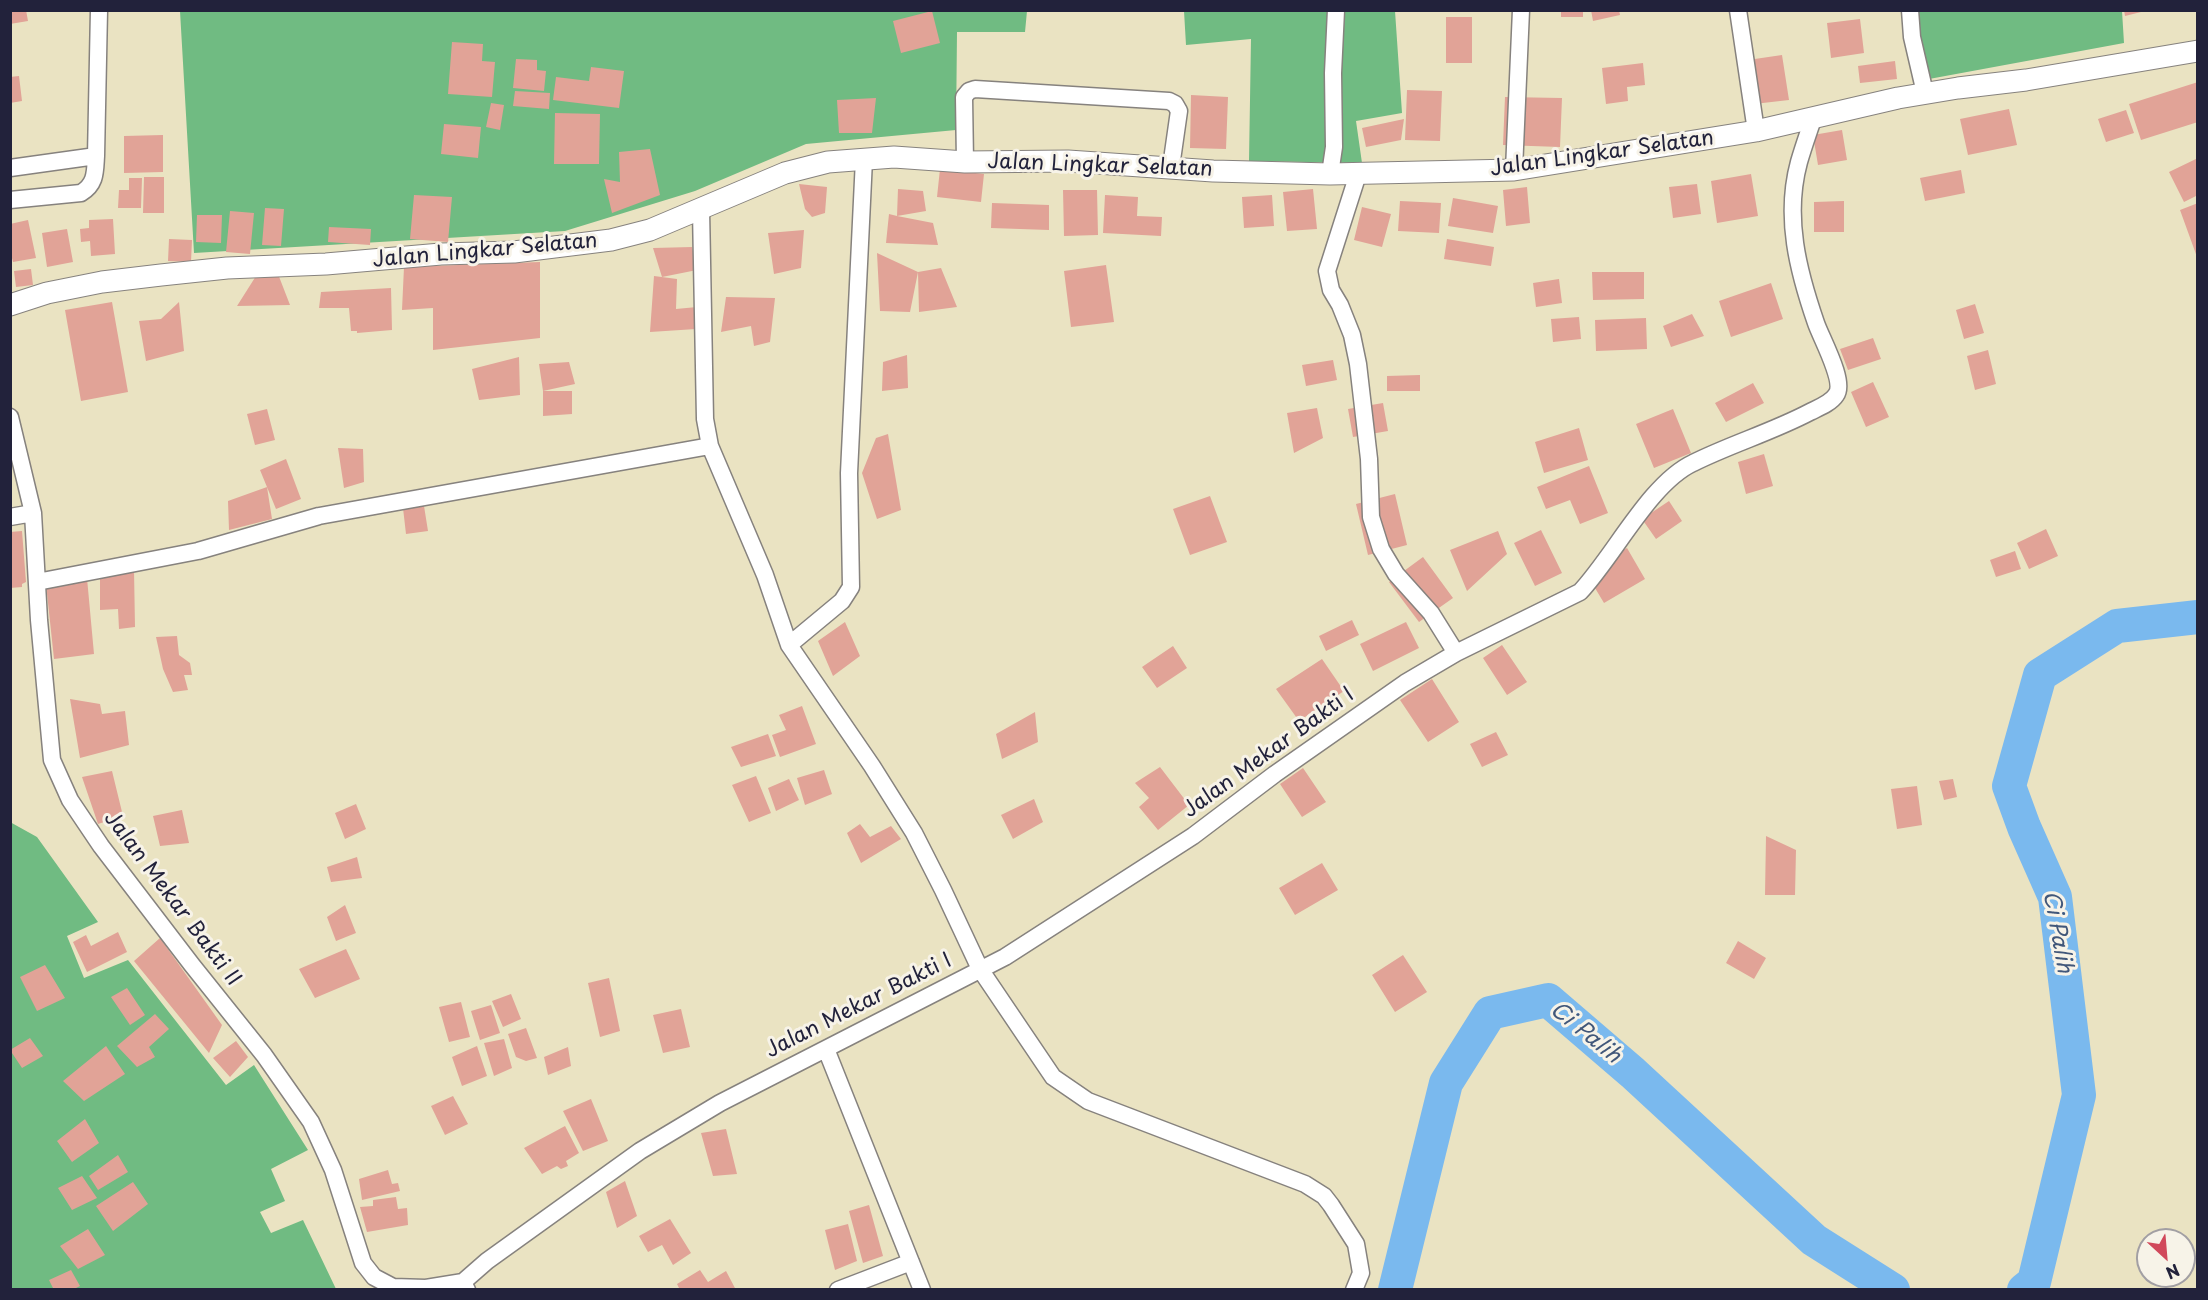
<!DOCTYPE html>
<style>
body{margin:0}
#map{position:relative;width:2208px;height:1300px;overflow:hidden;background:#eae3c2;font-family:"Playpen Sans",sans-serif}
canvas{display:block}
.frame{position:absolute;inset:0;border:12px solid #22223b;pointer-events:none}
.north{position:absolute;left:2136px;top:1228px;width:60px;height:60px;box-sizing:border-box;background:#f7f3e8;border:2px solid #a29fa3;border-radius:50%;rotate:154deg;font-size:16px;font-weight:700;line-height:24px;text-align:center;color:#22223b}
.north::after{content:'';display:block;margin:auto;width:21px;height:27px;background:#d1495b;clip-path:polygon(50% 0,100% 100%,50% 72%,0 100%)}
</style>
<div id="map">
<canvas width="2208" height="1300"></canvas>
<div class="frame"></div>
<div class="north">N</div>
</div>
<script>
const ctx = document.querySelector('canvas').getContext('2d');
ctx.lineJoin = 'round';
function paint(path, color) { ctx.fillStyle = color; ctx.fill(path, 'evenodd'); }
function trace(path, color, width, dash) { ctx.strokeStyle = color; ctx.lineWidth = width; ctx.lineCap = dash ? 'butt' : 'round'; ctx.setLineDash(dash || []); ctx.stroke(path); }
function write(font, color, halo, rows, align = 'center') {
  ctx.font = font + ' "Playpen Sans",sans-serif'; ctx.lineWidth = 6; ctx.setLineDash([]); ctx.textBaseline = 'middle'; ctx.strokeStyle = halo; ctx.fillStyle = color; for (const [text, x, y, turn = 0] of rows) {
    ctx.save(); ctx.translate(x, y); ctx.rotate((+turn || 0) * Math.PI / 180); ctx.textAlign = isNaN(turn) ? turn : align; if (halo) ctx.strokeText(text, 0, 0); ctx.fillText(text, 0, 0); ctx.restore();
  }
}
const forest = new Path2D(`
 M180,11h847l-2,21h-68l-1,98 -150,14 -111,47 -130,40 -371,22z
 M1184,11h211l7,102 -46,8 6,42 -113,-2 2,-122 -65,6z
 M1916,11h206l2,32 -195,36z
 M10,822l27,15 61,85 -31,14 17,42 44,-18 98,125 28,-20 54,85 -37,19 14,32 -25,11 11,21 32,-13 33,69h-325z`);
const river = new Path2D(`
 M1395,1290l51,-207 44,-70 58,-13 85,73 181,167 79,50
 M2024,1290l10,-8 45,-187 -24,-198 -31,-70 -15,-41 31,-111 77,-49 81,-9`);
const building = new Path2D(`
 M10,10h16l2,11 -18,3z
 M1561,10h22v7h-22z
 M1591,10h28l1,5 -27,6z
 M2124,10h21v1l-20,5z
 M932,11l8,32 -39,10 -8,-32z
 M1446,17h26v46h-26z
 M1860,19l4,34 -33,5 -4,-35z
 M452,42l31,2 -1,17 13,1 -3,35 -44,-3z
 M1782,55l7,45 -35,4 -6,-44z
 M516,59l21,1v10l9,1 -2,20 -31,-3z
 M1895,61l2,18 -37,4 -2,-17z
 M1643,63l2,22 -18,2 1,14 -22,3 -4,-36z
 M591,67l33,4 -5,37 -66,-8 3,-23 33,4z
 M19,76l3,25 -12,2v-26z
 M2198,82v40l-57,18 -12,-36z
 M1407,90l35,1 -2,50 -35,-1z
 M515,91l35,2 -1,16 -36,-3z
 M1191,95l37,2 -2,52 -36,-1z
 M1505,97l57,1 -2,49 -57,-2z
 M876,98l-4,35h-33l-2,-33z
 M491,103l13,2 -4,25 -14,-3z
 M2009,109l8,36 -49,10 -8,-36z
 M2126,110l8,23 -28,9 -8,-23z
 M555,113l45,1 -1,50h-45z
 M1404,119l-3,21 -35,7 -4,-19z
 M444,124l37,3 -3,31 -37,-4z
 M1842,130l5,30 -29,5 -5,-30z
 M163,135v37l-39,1v-37z
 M650,149l10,46 -48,18 -8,-34 16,3 -1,-30z
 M2198,158v37l-14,7 -15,-30z
 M940,169l44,5 -3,28 -44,-5z
 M1961,170l4,23 -40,8 -5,-23z
 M1751,174l7,42 -41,7 -6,-42z
 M144,177h20v36h-21z
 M129,178h13l-1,30h-23l1,-18h10z
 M799,184l28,3 -2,26 -13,4 -7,-8z
 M1697,184l4,30 -28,4 -4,-31z
 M1527,187l3,36 -24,3 -3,-36z
 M898,189l25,2 3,20 -29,5 36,7 5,22 -52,-2 3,-29 8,2z
 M1313,189l4,40 -30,2 -4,-39z
 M1063,190h34l1,45 -34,1z
 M414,195l38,2 -4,45 -38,-3z
 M1105,195l33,2 -1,19 25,1 -1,19 -58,-3z
 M1272,195l2,31 -30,2 -2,-31z
 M1453,198l45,8 -5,27 -45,-7z
 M1400,201l41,2 -2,30 -41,-2z
 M1844,201v31h-30v-30z
 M992,203l57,2v25l-58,-2z
 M2198,203v54h-1l-17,-47z
 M1362,207l29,7 -9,33 -28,-7z
 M265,208l19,1 -3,37 -19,-1z
 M230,211l24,2 -4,41 -24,-2z
 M197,215h25l-1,28 -25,-1z
 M113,219l2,35 -24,2 -1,-15 -9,1 -1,-13 9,-1v-8z
 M28,220l8,38 -23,4 -3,-12v-26z
 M329,227l42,2 -1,16 -42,-3z
 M67,229l6,33 -26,5 -5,-34z
 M804,230l-3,38 -27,6 -6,-41z
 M169,239l23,1 -1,22 -23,-1z
 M1447,239l47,8 -3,19 -47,-7z
 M692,247l5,23 -35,7 -9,-29z
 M877,253l41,19 -8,40 -30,-1z
 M540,262v76l-107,12v-42l-31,2 2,-43z
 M1106,265l8,57 -43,5 -7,-56z
 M941,268l16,39 -38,5 -1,-40z
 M31,269l2,16 -17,2 -2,-16z
 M1592,272h52v27l-51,1z
 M278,274l12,31 -53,1 19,-30z
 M654,276l23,3 -1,30 21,-2 -1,22 -46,3z
 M1559,279l3,24 -26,4 -3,-24z
 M1771,283l12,36 -52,18 -12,-36z
 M391,288l1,42 -35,3v-2h-6l-2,-23h-30l2,-16z
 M726,297l49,1 -5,44 -16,4 -3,-20 -30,6z
 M112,302l16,90 -47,9 -16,-91z
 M179,302l5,49 -38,10 -7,-40 22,-2z
 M1975,304l9,29 -20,6 -8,-29z
 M1692,314l12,22 -33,11 -8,-21z
 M1579,317l2,22 -28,3 -2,-23z
 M1646,318l1,31 -51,2 -1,-31z
 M1873,338l8,21 -33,11 -8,-21z
 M1988,350l8,34 -21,6 -8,-34z
 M907,355l1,33 -26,3 1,-29z
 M519,357l1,38 -41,5 -7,-31z
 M1333,360l4,20 -31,6 -4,-21z
 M569,362l6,22 -32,7 -4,-27z
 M1420,375v16h-33v-15z
 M1873,382l16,35 -23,10 -15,-35z
 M1753,383l11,20 -38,19 -11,-19z
 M543,391h29v23l-29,2z
 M1383,403l5,28 -35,6 -5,-28z
 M1317,408l6,30 -29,15 -7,-40z
 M267,409l8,31 -20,5 -8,-31z
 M1673,409l18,44 -37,15 -18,-44z
 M1579,428l9,32 -44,13 -9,-31z
 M888,434l13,76 -24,9 -15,-46 14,-35z
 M338,448l25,1 1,33 -20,6z
 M1764,454l9,32 -27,8 -8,-32z
 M286,459l15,40 -25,10 -16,-39z
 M1589,466l19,47 -28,11 -10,-24 -24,9 -9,-22z
 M267,487l5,32 -43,11 -1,-29z
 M1395,494l12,51 -39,10 -12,-51z
 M1210,496l17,46 -37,13 -17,-46z
 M1669,501l13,20 -26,18 -14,-20z
 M424,506l4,25 -22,3 -3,-26z
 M2046,529l12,27 -29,13 -12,-26z
 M1541,530l21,43 -27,13 -21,-43z
 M22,531l4,51 -4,2v3l-12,1v-56z
 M1498,531l9,23 -40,37 -17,-41z
 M1627,548l18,31 -41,24 -18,-30z
 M2015,551l6,18 -25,8 -6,-17z
 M1423,557l30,41 -34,24 -30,-40z
 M134,570l1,57 -16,2 -1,-20 -18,1v-36z
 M87,578l7,76 -40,5 -8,-75z
 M1352,620l7,15 -33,16 -7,-15z
 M845,622l15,34 -27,20 -15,-35z
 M1406,622l13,26 -46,23 -13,-27z
 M177,636l2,19 11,8 2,12h-8l4,15 -15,2 -10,-23 -7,-32z
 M1502,645l25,37 -20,13 -24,-37z
 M1173,646l14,22 -30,20 -15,-21z
 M1322,659l22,32 -45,30 -23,-32z
 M1432,679l27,43 -31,20 -28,-42z
 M70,699l30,5 2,10 23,-3 4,34 -49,13z
 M802,706l14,38 -36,13 -8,-22 14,-5 -7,-15z
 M1035,712l3,30 -36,17 -6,-25z
 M1496,732l12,23 -26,12 -12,-23z
 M768,734l8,22 -35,11 -10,-20z
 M1160,767l29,38 -31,25 -19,-23 10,-9 -14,-15z
 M1303,768l23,34 -24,15 -22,-33z
 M824,770l8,24 -27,11 -8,-27z
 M112,771l11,45 -25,8 -16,-47z
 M756,776l15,37 -22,9 -17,-37z
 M789,779l10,21 -23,11 -8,-23z
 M1953,779l4,18 -13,3 -5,-19z
 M1917,786l5,39 -25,4 -6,-40z
 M1034,799l9,23 -30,17 -12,-24z
 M356,804l10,25 -21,10 -10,-26z
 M182,810l7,33 -29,3 -7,-30z
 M860,824l10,13 21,-11 10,13 -40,24 -14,-30z
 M1766,836l30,14 -1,45h-30z
 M357,857l5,21 -31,4 -4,-15z
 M1322,863l16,27 -43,25 -16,-27z
 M345,905l11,28 -20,8 -9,-24z
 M118,932l9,20 -40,20 -14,-30 13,-7 5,11z
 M160,938l62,87 -13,28 -75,-92z
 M1738,941l28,17 -12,21 -28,-16z
 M346,949l14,30 -45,19 -16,-29z
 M1403,955l24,37 -32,20 -23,-37z
 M45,965l20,33 -28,13 -17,-34z
 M609,978l11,53 -20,6 -12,-54z
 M127,988l18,27 -15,10 -19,-28z
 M511,994l10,25 -18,8 -11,-26z
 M461,1002l9,35 -21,5 -10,-35z
 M491,1005l9,28 -20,7 -9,-29z
 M681,1009l9,38 -27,6 -10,-38z
 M155,1014l14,15 -20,18 6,10 -18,10 -20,-21z
 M526,1028l11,30 -11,3 -10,-4 -8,-23z
 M30,1038l13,18 -21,12 -12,-18z
 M504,1039l8,29 -18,8 -10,-33z
 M236,1041l12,16 -18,20 -17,-19z
 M106,1046l19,28 -41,27 -21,-20z
 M477,1046l10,30 -25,10 -10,-29z
 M568,1047l3,19 -23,9 -4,-18z
 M453,1096l15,28 -23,11 -14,-29z
 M591,1099l17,42 -25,10 -20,-40z
 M85,1119l14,24 -27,19 -15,-21z
 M565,1126l14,27 -13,8 2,5 -7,3 -4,-3 -15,8 -18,-26z
 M726,1129l11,45 -24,2 -12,-43z
 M118,1155l10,17 -30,18 -9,-14z
 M388,1170l4,14 6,-1 2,8 -38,9 -3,-21z
 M82,1176l15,22 -25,12 -14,-22z
 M625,1181l12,35 -20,12 -11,-36z
 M133,1182l15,22 -35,27 -17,-25z
 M396,1197l2,12 9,-1 1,17 -41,7 -7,-25 13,-1v-6z
 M869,1205l14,51 -20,7 -14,-52z
 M670,1219l21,34 -18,12 -11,-20 -14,7 -9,-16z
 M848,1224l9,37 -22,9 -10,-40z
 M88,1229l17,26 -27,14 -18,-23z
 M71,1270l9,16 -8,4h-18l-5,-10z
 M700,1270l8,12 18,-11 10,19h-56l-3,-6z`);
const minor = new Path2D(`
 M1738,10l18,121
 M1910,10l2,27 13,56
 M965,162l-1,-65 5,-6 6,-2 194,12 6,3 4,7 -8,56
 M10,168l86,-12 3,-146
 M1514,170l7,-160
 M1330,174l4,-27 -1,-74 3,-63
 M1358,174l-31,97 4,19 9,15 12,30 6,29 11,95 2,58 10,32 15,25 35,39 25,40
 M10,200l71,-7c15,-9 14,-21 15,-37
 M701,210l4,209 5,27 55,129 24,70 83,121 42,67 29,57 37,79 73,108 35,24 217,83 19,12 7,9 25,39 5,29 -7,17
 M10,417l23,96 6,107 13,140 18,40 31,46 91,119 72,90 47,67 22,48 30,93 11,14 19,10 33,1 37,-6 4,8
 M10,517l23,-4
 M37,582l161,-31 121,-35 391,-70
 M789,645l53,-44 9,-14 -2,-114 15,-314
 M826,1049l96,241
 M463,1282l24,-21 153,-110 80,-48 285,-146 188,-121 82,-62 130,-91 51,-30 124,-61c34,-36 70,-109 113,-129 38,-19 79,-31 117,-51 8,-4 21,-9 26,-17 10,-13 -15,-57 -20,-72 -18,-52 -32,-106 -17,-161 4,-14 9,-28 14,-43
 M838,1290l73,-28`);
const tertiary = new Path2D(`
 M10,305l37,-12 55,-11 59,-7 66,-7 99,-4 115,-10 73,-2 97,-12 39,-10 135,-57 43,-11 66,-5 71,5 103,-1 145,10 117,3 184,-4 242,-39 142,-33 60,-10 68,-8 172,-29`);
const streetNames = [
 ["Jalan Lingkar Selatan",1602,154,-8],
 ["Jalan Lingkar Selatan",1100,166,2],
 ["Jalan Lingkar Selatan",485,251,-5],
 ["Jalan Mekar Bakti I",1269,753,-36],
 ["Jalan Mekar Bakti II",172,899,53],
 ["Jalan Mekar Bakti I",859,1006,-27]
];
const waterNames = [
 ["Ci Palih",2057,932,80],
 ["Ci Palih",1585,1033,39]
];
paint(forest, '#70bb82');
trace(river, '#7ab9ee', 34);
paint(building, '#e1a397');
trace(minor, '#86827e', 19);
trace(tertiary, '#86827e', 23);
trace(minor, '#fff', 16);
trace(tertiary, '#fff', 21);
write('21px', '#22223b', '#f7f3e8', streetNames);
write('italic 22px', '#41577a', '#f7f3e8', waterNames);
</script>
